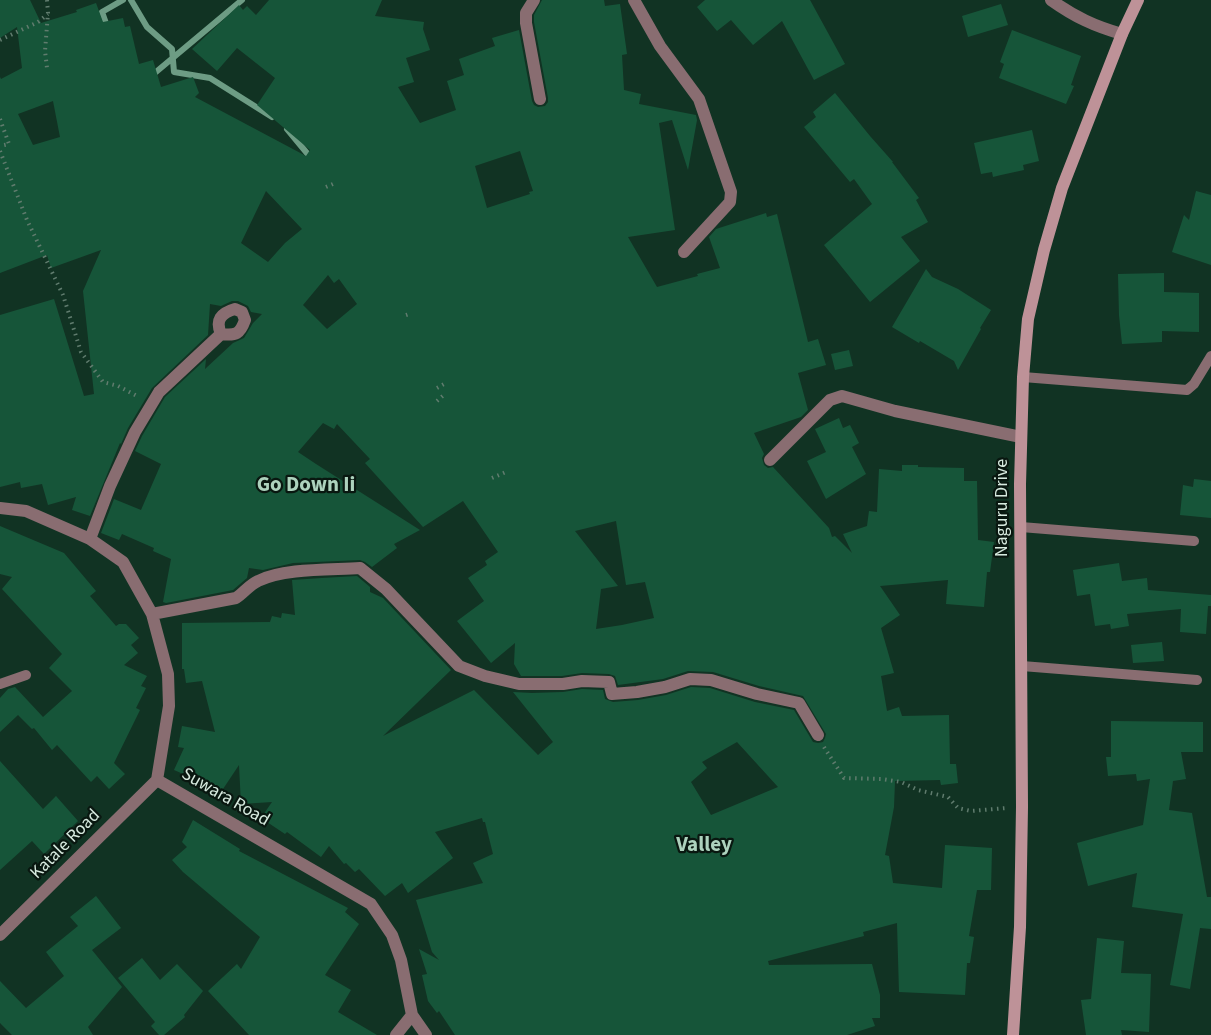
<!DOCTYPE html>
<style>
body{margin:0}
canvas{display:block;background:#113323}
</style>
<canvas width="1211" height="1035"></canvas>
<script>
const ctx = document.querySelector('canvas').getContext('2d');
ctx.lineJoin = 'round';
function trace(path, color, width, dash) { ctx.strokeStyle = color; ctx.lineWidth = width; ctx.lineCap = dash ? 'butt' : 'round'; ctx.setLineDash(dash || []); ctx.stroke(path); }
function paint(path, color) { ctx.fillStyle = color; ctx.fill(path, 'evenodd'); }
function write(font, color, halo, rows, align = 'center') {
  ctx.font = font + ' "Source Sans 3",sans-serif'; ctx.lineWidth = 4.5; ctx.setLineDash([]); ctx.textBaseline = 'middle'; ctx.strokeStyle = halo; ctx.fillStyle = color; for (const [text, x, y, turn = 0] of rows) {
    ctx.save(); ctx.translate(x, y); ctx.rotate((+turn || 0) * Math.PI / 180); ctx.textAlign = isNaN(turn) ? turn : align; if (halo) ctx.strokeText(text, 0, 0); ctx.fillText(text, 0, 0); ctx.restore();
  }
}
const stream = new Path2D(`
 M131,0l16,27 25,22 2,23 36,6 62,39
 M108,29l-6,-17 21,-12
 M150,77l92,-77
 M287,129l24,29`);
const building = new Path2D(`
 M0,0h30l11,23 36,-11 -1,-2 20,-7 7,19 20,-4 2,9 5,-1 9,38 14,-4 8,27 32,-10 6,16 -4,4 111,59 4,-6 -53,-45 18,-27 -38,-30 -20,23 -25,-22 47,-44 4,5 4,-4 9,9 13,-15h113l-7,16 49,6 -1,7 7,21 -24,8 8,24 -16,5 22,36 36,-13 -9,-29 17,-6 -5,-16 36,-13 -3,-8 27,-8 13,71 2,4 4,2 7,-1 3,-4v-4l-14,-76v-7l8,-15h62l1,6 15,-2 7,50 -5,1 2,35 17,4 -2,10 57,11 1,5 -9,50 -16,-50 -13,3 16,107 -47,7 29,50 41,-11 -1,-2 23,-6 -11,-31 7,-8 50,-16 1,4 10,-3 31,128 10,-3 8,26 -28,8 10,37 -7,7 -47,16 10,21 -2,4 2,7 4,3 5,-1 56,61 3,9 3,-1 17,17 -9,-19 24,-8 2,-15 8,1 2,-43 23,2v-6h16v2l46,1v13h13l1,59 16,2 -4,30h-3l-3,35 -38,-3 2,-24 -68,6 20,29 -19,13 13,45 -13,3 6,35 12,-4 3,9 47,-1 1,49h6l2,19 -17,2 -1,-5 -45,1 -1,26 -9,48 4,1 4,27 49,5 3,-43 47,3 -1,42h-14l-8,46 5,1 -4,26h-3l-2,32 -66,-3 -2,-69 -34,9 1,4 -96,25 1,4 103,-1 8,31v23h-8l3,8 -28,9h-392l-16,-24 -2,2 -9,-12 -6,-26 5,-1 -8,-25 20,11 -7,-8 -16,-52 67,-17 -10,-20 20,-9 -8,-32h-2l-1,-4 -47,14 18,26 -45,35 -6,-10 -17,13 -26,-27 -4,3 -9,-9 -2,1 -15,-18 -8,11 -34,-25 -2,2 -24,-16 11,-16 -31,2 -2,-39 -22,33 -36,-25 -7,-3 10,-22 -6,-1 4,-21 33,6 -13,-51 -16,2 -2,-14h-2v-46l88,-1 2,-6 9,2 1,-5 13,2 -3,-35 30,-2 35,-2 13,11v5l13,6 68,72 -68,66 91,-46 64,65 15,-13 -40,-50 19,1 31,-1 19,-3 21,1 2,9 8,3 25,-2 28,-5 25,-8 19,1 45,14 39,8 19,32 5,1 5,-1 2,-4 1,-4 -23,-38 -44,-10 -46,-14 -25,-1 -25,8 -45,6 -3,-9 -6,-2 -27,-1 -20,3h-41l-7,-12 1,-21 -24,20 -34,-42 27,-20 -16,-23 19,-13 -2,-4 13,-9 -35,-51 -40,26 -58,-64 5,-4 -33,-35 -3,5 -11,-6 -25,29 18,12 104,66 -26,14 3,4 -25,19 -7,-5 -5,-2 -67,3 -30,7 -14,-2 -2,10 -14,12 -67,13 -3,-1 8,-43 -18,-8 1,-3 -32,-14 -3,6 -18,-7 13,-34 27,11 20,-46 -26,-13 7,-15 23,-39 41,-38 -1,10 28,-26 11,-5 9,-15 9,-9 -11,-2 -3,-6 -10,-5h-6l-11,5 -11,-2 -2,31 -56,53 -24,40 -7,16 -1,-1 -30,73 -18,-6 4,-13 -28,8 -6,-21 -21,4 -1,-6 -20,5v-172l54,-16 30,97 10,-2 -11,-103 18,-41 -50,18 -4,-13 -47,18v-196l1,2 21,-11 -5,-41 -17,11zM53,101l7,36 -27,8 -15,-31zM520,151l13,40 -4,1 1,2 -43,14 -12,-42zM266,191l36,38 -17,14 -17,19 -27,-19zM328,275l6,8 5,-4 18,25 -30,25 -24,-24zM616,521l10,64 19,-3 9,36 -32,7 -26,4 5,-40 17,-3 -43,-55zM737,742l41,45 -67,28 -20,-33 16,-14 -5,-6z
 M705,0h105l35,64 -31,16 -32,-59 -29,24 -22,-25 -14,11 -20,-24z
 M1001,4l7,21 -40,12 -6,-21z
 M1012,30l69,26 -10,29 3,1 -8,18 -67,-26 5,-14 -4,-2z
 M835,93l35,43 23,26h-1l27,36 -3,2 12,22 -27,15 19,24 -50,41 -46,-57 48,-41 -18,-25 -4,3 -46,-55 12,-10 -3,-5z
 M1032,130l7,31 -16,4 1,5 -23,5 -8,2 -1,-5 -11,2 -7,-31z
 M1196,191l15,4v70l-39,-13 12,-37 5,5z
 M926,269l6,8 26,12 33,21 -11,18 1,1 -23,41 -4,-9 -34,-20 -1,2 -27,-16z
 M1164,273v19l35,1v39l-37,-1v11l-40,2 -3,-29 -1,-41z
 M849,350l4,16 -18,4 -4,-16z
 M839,418l4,10 7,-3 9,18 -7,4 14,27 -40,25 -19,-38 19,-9 -11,-23z
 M1194,479l17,2v37l-31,-3 3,-30 10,2z
 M0,526l64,27 32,38 -6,5 26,30 3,-2h7l13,14 -8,7 7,8 -14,12 23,11 -6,10 5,2 -10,20 4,2 -26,53 11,11 -16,15 -12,-13 -6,6 -34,-37 -5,5 -18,-22 -2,1 -14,-14 -18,17v-34l8,-9 7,-2 28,30 29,-26 -23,-23 13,-14 -60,-65 10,-12 -12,-3z
 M1119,563l3,18 25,-3 1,12 63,5v11h-3l-2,28 -26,-2 1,-23 -54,5 2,12 -18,3 -1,-5 -15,2 -5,-32 -13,2 -4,-26z
 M1162,642l2,19 -31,2 -2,-18z
 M1111,721l92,1v30h-22l5,27 -13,2 -4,29 23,3 15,84h4v32l-11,-1 -10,61 -20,-4 13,-71 -51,-7 5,-34 -49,13 -11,-43 66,-18 7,-46 -13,2 -1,-7 -28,2 -2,-19h5z
 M0,761l43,48 13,-13 22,25 -34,33 -12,-13 -32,29z
 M193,820l47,29 -1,2 109,57 -3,4 14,12 -34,51 26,15 -13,22 39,23h-128l-41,-44 29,-27 4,5 19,-32 -77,-65 -11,-12 15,-13 -5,-5z
 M96,896l25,32 -29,22 30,37 -34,40 5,8h-81l-12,-12v-42l26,27 38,-32 -18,-24 32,-26 -8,-9z
 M1097,938l27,3 -3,32 30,1 -2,58 -28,-2 1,5h-36l-5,-35 10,-1z
 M142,958l18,22 17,-16 26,27 -19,24 1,2 -21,18h-5l-8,-9 4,-4 -37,-44z`);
const path = new Path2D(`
 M47,0l1,13 -3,38 2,17
 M0,40l38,-18 10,-8
 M0,119l9,25 -9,2
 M0,151l27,69 36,75 18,57 22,30 15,4 21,11
 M326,187l9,-4
 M406,315l3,-1
 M437,388l9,-5
 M437,401l8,-7
 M492,478l14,-6
 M824,747l20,31 38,1 19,3 17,8 30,7 10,11 13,3 36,-3`);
const lane = new Path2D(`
 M1023,377l164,13 7,-6 17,-28
 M1021,527l173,14
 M1022,666l175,14
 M0,684l26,-9`);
const street = new Path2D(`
 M534,0l-8,13v10l14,76
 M634,0l26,46 39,53 32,93 -1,10 -46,50
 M1051,0c24,17 43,26 71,34
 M235,309l7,3 3,8c-5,14 -9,16 -24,14 -6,-14 0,-21 14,-25z
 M770,460l60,-60 12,-4 53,15 126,26
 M0,508l26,3 64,28 33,23 29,52 16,60 1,32 -12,74
 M90,539l20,-53 25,-54 24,-40 62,-58
 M152,614l84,-16c8,-5 13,-13 22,-17 26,-13 73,-11 102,-13l26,21 73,77 26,10 34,8h44l19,-3 27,1 3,12 25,-2 28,-5 25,-8 21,1 46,14 42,9 19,32
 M157,780l214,124 21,31 9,25 11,55 14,20
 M0,935l157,-155
 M396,1035l16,-20`);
const secondary = new Path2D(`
 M1013,1035l7,-108 2,-120 -2,-323 3,-107 5,-58 16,-69 18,-62 60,-154 16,-34`);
const streetNames = [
 ["Naguru Drive",1003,508,-90],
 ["Suwara Road",225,798,30],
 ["Katale Road",66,845,-45]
];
const quarterNames = [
 ["Go Down Ii",306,486],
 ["Valley",704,846]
];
trace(stream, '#6d9c84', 6);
paint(building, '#165539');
trace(path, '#607c6e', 4, [1.5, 4.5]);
trace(lane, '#896d71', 10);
trace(street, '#896d71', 12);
trace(secondary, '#be9298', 12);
write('18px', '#d7eadf', '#091710', streetNames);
write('bold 21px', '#add2bd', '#091710', quarterNames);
</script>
